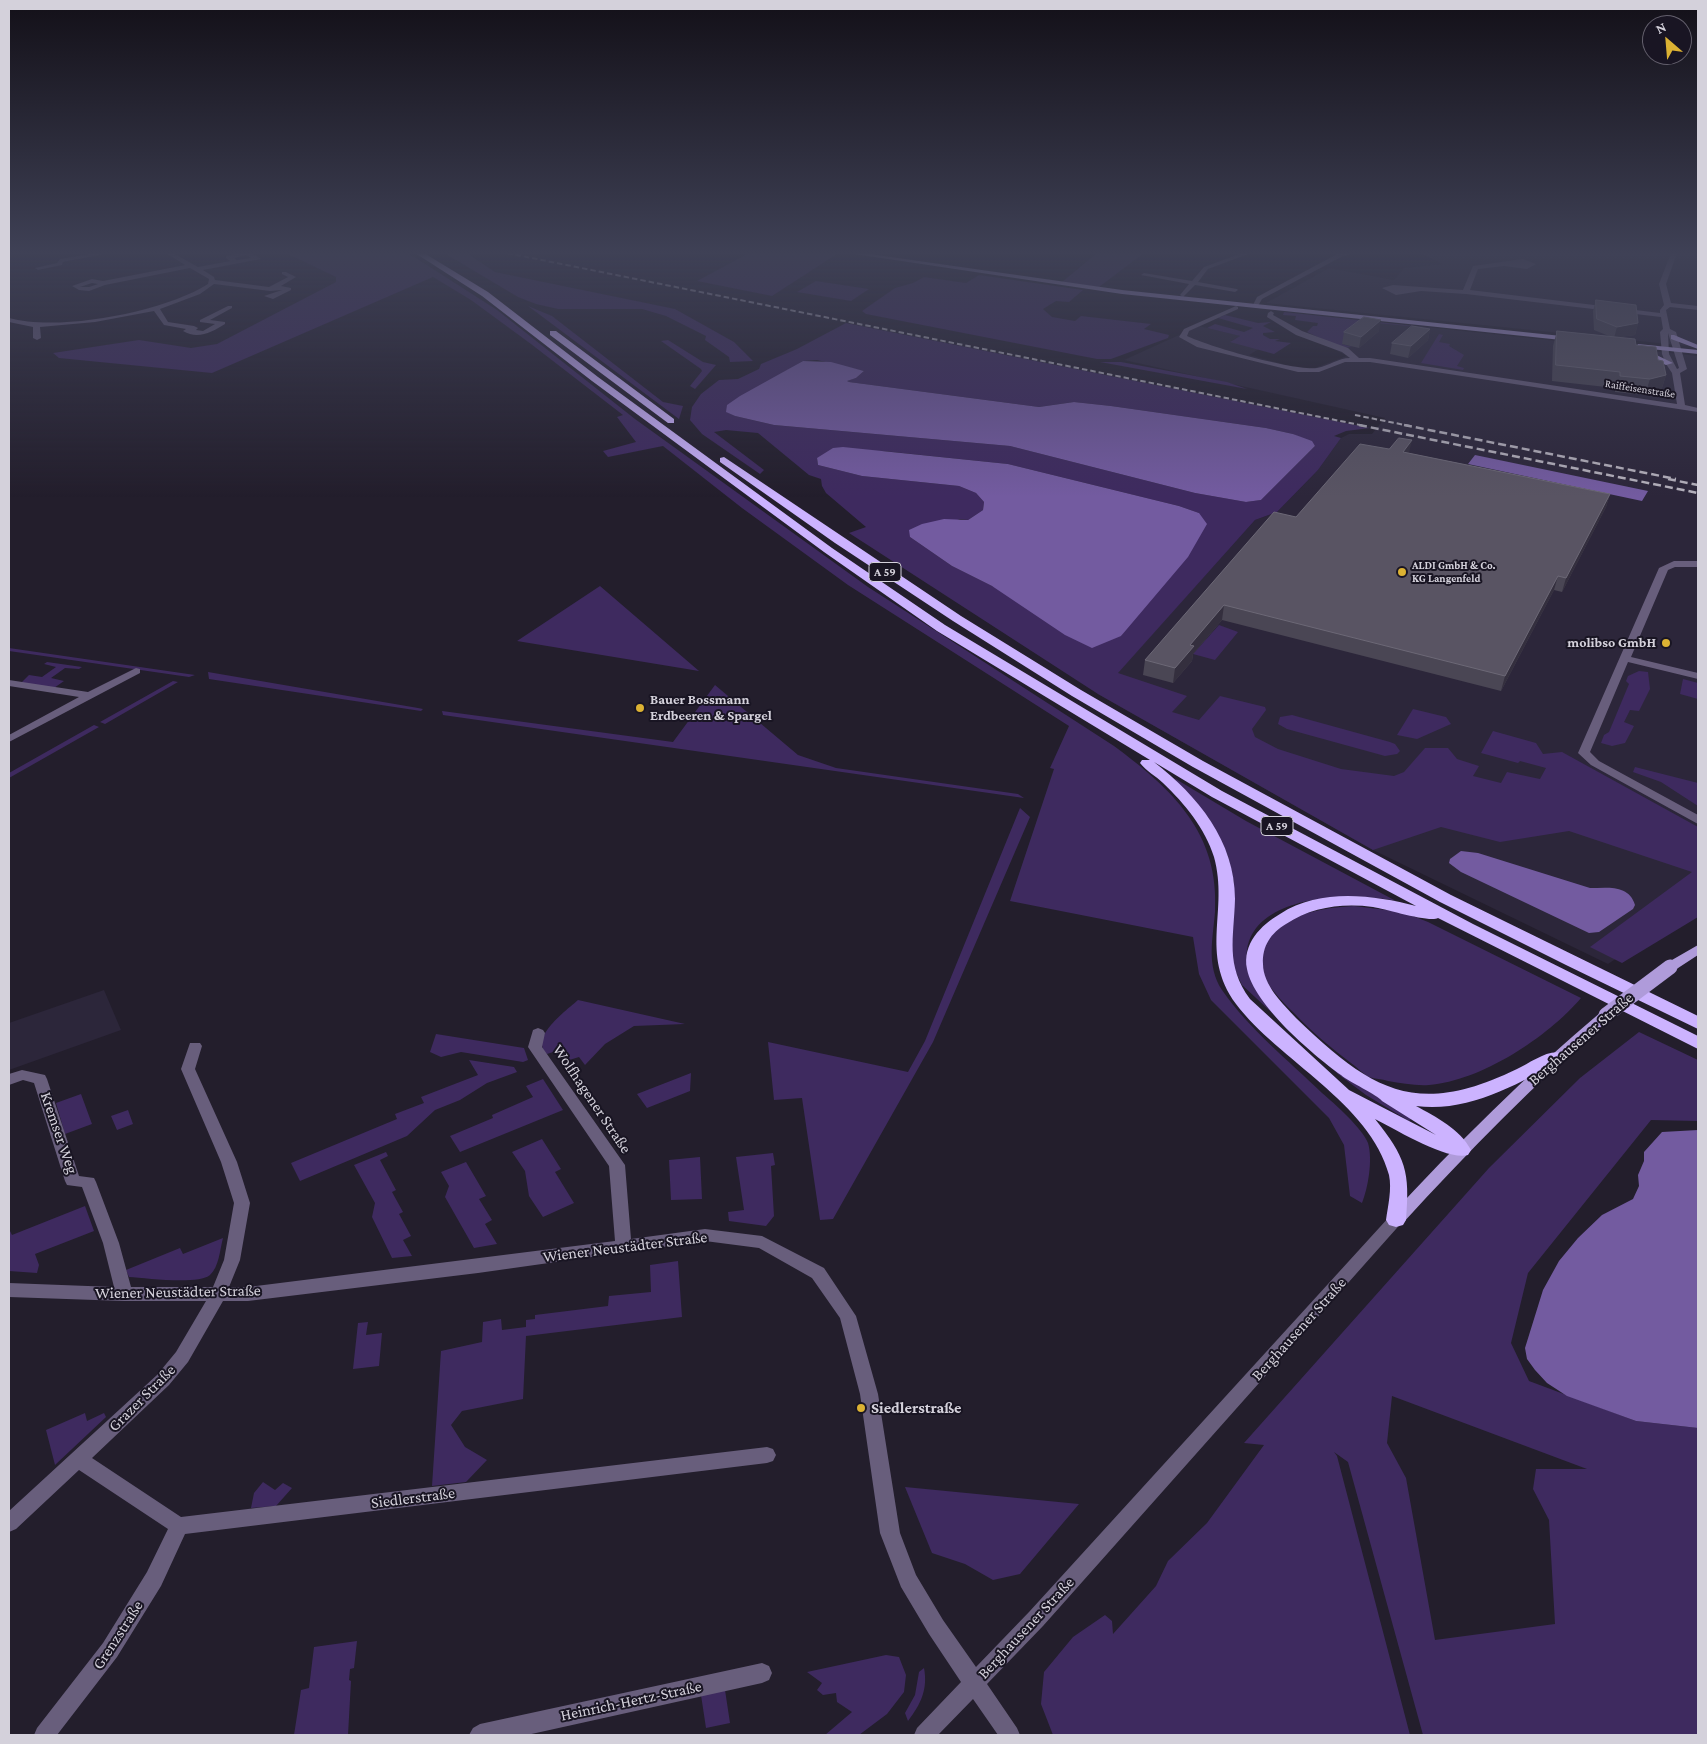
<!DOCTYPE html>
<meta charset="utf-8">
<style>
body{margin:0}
#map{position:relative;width:1707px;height:1744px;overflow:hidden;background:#231e2c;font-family:"Crimson Pro",serif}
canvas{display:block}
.frame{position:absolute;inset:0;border:10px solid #d4d1db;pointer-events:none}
.north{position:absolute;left:1642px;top:15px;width:50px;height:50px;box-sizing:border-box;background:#191523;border:1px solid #64606d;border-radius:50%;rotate:333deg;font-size:14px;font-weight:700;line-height:20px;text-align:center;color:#d4d1db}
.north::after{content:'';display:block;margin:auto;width:18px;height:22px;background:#dcb233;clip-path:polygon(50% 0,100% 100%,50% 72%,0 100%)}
</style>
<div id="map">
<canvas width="1707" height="1744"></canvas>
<div class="frame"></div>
<div class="north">N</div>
</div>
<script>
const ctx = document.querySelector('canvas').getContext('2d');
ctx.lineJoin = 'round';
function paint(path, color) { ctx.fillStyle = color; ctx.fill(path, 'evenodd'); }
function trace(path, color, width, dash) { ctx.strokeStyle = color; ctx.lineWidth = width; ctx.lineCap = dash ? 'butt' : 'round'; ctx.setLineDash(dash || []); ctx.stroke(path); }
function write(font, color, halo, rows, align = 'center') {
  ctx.font = font + ' "Crimson Pro",serif'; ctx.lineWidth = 4; ctx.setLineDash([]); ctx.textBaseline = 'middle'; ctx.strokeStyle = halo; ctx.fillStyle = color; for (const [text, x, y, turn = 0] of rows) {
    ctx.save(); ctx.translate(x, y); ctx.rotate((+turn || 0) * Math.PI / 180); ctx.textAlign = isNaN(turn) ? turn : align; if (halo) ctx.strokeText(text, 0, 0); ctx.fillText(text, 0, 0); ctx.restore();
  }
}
const built = new Path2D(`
 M1421,253h277v94l-432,-44 63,-35 65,12 10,-12 38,-4z
 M1360,320l338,36v548l-90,60 -235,-114 -275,-156 157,-174 22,-8 41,-42 23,-32 8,-4h23l13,-16 -261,-58 75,-34 42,10 -10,5 28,8 -10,6 48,13h18l32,-12 -19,-10z
 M104,990l17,40 -112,40v-47z`);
const green = new Path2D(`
 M286,253h120l10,5 81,52 138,109 233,168 246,159c58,43 106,87 101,166 -2,26 -9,54 7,78 27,39 66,70 100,103 12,10 41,36 46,50 5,17 0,45 -6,60l-12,-7 -6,-51 -15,-27 -118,-118 -12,-26 -6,-37 -183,-36 44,-132 -4,-1 19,-42 -221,-141 -106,-77 -79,-62 -55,11 -5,-6 33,-9 -19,-25 6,-2 -92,-71 -60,-44 -38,-23 -221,96 -153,-15 -6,-5 86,-13 52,8 26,-4 119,-62v-5z
 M444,253h23l28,19 180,37 59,33 19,19 -23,1 -1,-5 -24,-17 1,-4 -40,-20 -24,-7h-84l-22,-5 -18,-7z
 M749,253h80l8,1 -65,42 -75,-15z
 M1097,253h47l-45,34 -37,-5z
 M979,275l104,15 -14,12 -13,-1 -13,8 9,8 23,4 6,-5 70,8 -7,5 25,6 -1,3 -57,21h-14l-231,-45 -4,-3 33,-23 18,-5 11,-6 42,6z
 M816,281l53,8 -18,12 -54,-9z
 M528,306l24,10 111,86 20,4 -4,13z
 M1284,312l158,17 -77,-7 -23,22 10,3 -11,1 -34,-16 6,-6h4l1,-3 -23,-3 1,-4 -13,-1z
 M1225,315l33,8 13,-1 -8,4 12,6 -12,1v2l7,4h10l-5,2 16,2 -17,11 -44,-12 10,-6 -33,-8 8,-4 29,8 9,-4 -35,-10z
 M846,323l524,105 -24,3 -12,5 7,2 -23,32 -41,42 -22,8 -137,153 69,23 -15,16 27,8 21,-24 45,11 1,3 -14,19 3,8 23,12 63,20 53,7 10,-4 21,-24h23l9,11 22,7 -6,10 28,7 6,-11 33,7 6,-11 -26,-7 -2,2 -37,-10 12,-22 43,12 7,11 19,-2 136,75v90l-76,46 -32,-16 102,-75 -123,-41 -69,11 -59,-15 -68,23 -275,-156 -249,-161 17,-6 -40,-34 -4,-7 -1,-7 -12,-4 -51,-42 -32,-3 -12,2 50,38 -4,4 -58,-40 -12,-14 2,-13 9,-13 18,-14 19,-1 21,-10 2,-5 36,-15zM817,360l47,11 -8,7 -10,3 3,1 190,25 35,-5 37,4 155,22 27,6 22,12 -54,54 -15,2 -51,-9 -185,-47 -236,-21 -39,-9 -8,-4v-6l76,-45zM883,451l125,13 171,42 20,7 -78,123 -129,-50 -40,-20 -42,-29 50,-18 8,1 15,-10 1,-8 -8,-9 -17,-7 -97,-10 -44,-11 -1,-7z
 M1439,334l4,1 -4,7 11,2 -1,2 15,9 -7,11 7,2 -1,2 -42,-7z
 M668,340l35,22 13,3 -21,24 -5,-3 12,-15 -1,-2 -40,-28z
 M1100,362h21l106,20 20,7z
 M600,586l99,85 -182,-30z
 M1219,625l19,7 -23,28 -22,-6z
 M9,648l186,27 -6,2 -180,-26z
 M47,662l35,5 -3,2 -14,-1 -14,10 13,3 -10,7 -33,-5 8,-8 13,2 14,-10 -12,-3z
 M1639,671l9,1 2,17 -11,22 -9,-1 -6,12 10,4 -9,17 -13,3 -11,-3 3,-8 5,-3 20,-48 -3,-3 2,-5z
 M208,672l210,36 5,1 -2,2 -212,-32z
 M1683,679l15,4v16l-18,-5z
 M173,681l5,1 -73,42 -5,-2z
 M715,685l83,70 38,13 182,26 6,4 -581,-83 -1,-4 231,31z
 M1413,709l33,8 5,7 -34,15 -20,-4z
 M1292,715l98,27 5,2 5,7 -3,3 -12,2 -98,-27 -9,-5 2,-7z
 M94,725l5,2 -90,51v-5z
 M1635,767l63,16v23l-37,-24 -28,-10z
 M1174,778l72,43 150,80c-45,-10 -156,-7 -149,62l96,112 69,43 -3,3 -43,-26 -28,-21 -96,-89 -11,-23 3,-62v-18l-6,-26 -20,-39z
 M1020,808l10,9 -97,225 -100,177 -13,1 -18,-122 -28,2 -6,-58 140,30 17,-31z
 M1354,906l49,6 25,10 153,76c-33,39 -100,83 -152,87 -13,1 -28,-2 -41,-4 -6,-2 -13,-2 -19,-4 -6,-3 -12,-10 -18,-14 -20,-15 -39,-31 -57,-50 -14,-14 -37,-35 -32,-57 9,-41 57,-48 92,-50z
 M578,1000l107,24 -51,2 -29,18 -20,21 -6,-8 -13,4 -7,-11 -12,4c-18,-17 19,-43 31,-54z
 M1639,1032l59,28v61l-47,-1 -123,153 -17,70 18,38 107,40 62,7v307h-275l-75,-273 -14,-10 3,4 73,279h-357l-12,-31 3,-32 29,-35 32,-22 7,6 1,13 43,-48 12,-25 39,-38 57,-78 -20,-2 245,-275 91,-90zM1392,1396l195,73h-51l-3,20 16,31 6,104 -120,16 -29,-162 -19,-35z
 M436,1034l88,14 4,12 -5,2 -62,-10 -20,5 -11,-5z
 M469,1060l45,7 3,5 -30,11 -27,17 -25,10 -28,26 -107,45 -9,-18 106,-44 -2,-5 29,-11 -3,-6 57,-22z
 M691,1073l-1,18 -43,17 -10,-14z
 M543,1079l20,31 -103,42 -10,-16 43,-18 -1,-3 41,-18 -7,-11z
 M81,1094l11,30 -27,10 -9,-31z
 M128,1110l5,14 -16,6 -6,-14z
 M542,1139l19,30 -6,3 19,31 -31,14 -14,-21 -4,-25 -13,-19z
 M386,1152l2,4 -8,4 16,30 -4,2 11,20 -4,2 12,22 -8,4 9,16 -20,2 -20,-41 3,-14 -21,-38z
 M773,1153l2,12 -4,1 3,50 -8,10 -37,-5 -1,-9 16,-2 -8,-53z
 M700,1157l2,42 -31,1 -2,-40z
 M466,1162l20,34 -7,3 13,21 -7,4 12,20 -23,4 -29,-51 4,-11 -8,-14z
 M85,1206l9,25 -59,23 4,11 -2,8 -28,-2v-42l3,6z
 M223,1238c-3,11 -4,29 -13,37 -12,10 -64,3 -81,2l-3,-7 54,-22 3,6z
 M678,1261l4,56 -156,19 -3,63 -61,12 -11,14 14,22 22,13 -21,22 -34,4 9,-135 41,-9 1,-20 18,-3 1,11 24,-3v-7l9,-1v-4l73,-9 1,-10 42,-4 -1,-27z
 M368,1322l-2,13 16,-2 -3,33 -26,3 5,-46z
 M85,1413l2,8 17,-8 2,4 -51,48 -9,-35z
 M263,1482l12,8 8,-7 9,5 -16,18 -25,2 3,-15z
 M905,1487l174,17 -59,70 -27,6 -28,-16 -33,-11z
 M357,1641l-3,27 -4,1 -1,11 2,1 -3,54h-54l7,-45 8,-2 5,-41z
 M886,1655l13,2 7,18 -2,17 -17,22 -28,21h-34l27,-23 -15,-10 -1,-9 -13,2 -6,-5 5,-7 -15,-11z
 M924,1668c4,21 -3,36 -16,53l-3,-8 10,-18 4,-23z
 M725,1690l5,33 -24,5 -5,-33z`);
const water = new Path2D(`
 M803,361l28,1 33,9 -8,7 -9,3 2,1 190,25 35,-5 37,4 155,22 27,6 19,7 3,5 -54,54 -15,2 -51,-9 -185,-47 -236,-21 -39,-9 -9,-4 1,-7 13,-9z
 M843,447l165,17 171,42 20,7 8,11 -19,33 -67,79 -29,12 -27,-13 -73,-49 -40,-20 -42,-29 -1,-7 13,-6 22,-5 24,1 15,-10 1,-8 -8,-9 -17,-7 -97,-10 -44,-11 -1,-7 16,-10z
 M1475,455l173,36 -6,10 -174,-37z
 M1461,851l17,2 112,35c17,0 39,-4 45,17l-2,4 -34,23 -10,1 -128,-61 -12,-9 1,-4z
 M1698,1130v298l-62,-7 -69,-25 -20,-13 -12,-13 -8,-11 -2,-11 18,-58 16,-29 19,-23 24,-23 31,-16 6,-13 -1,-11 6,-14v-9l18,-20z`);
const minor = new Path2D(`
 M96,253h13l-46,9 -1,3 -24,5 -3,-2 22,-5 3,-4z
 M166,253h7l25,14 32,-6 -4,-3v-2c13,-3 24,-6 35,3l-58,11 11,7 1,3 54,7 19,-10 -6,-3v-2h4l10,5 -15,9 10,2v2l-18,9 -9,-3 18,-6 -12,1 -56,-7 -14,10 -40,15 8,13 26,4 4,2 -2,2 7,1 12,-7 -15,-2v-2l28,-14h4v2l-22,12 15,2v2c-13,8 -27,16 -42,7l3,-2 -22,-4 -10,-14 -59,11 -55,5 1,11 -4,2 -4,-2v-11l-24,-5v-4c50,14 155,-6 199,-34l1,-5 -19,-11 -85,17 -16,6 -10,-1 -7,-4 20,-7 11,2 82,-16zM246,255l5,3 -14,2 -3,-2zM92,283l6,1 -9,3h-9z
 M1242,253h9l-43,16 -10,13 39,7 1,1 -3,2 -40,-7 -12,12 -3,-2 9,-11 -48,-9 3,-2 48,8 12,-14z
 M1339,253h17l-13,3 -81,43 -4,7 -5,-1 4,-8z
 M1671,253h6l-11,31 5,19 27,3v4l-28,-3 -4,3 4,19 6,3 11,37 -7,4 5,32 13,3v4l-328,-50h-25l-26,10h-21l-101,-25 -18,-10 5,-8 52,-23 2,1v2l-49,22 -2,5c23,11 107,35 130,32 12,-2 21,-10 33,-10l-8,-6 -46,-17 -29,-18 1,-4 3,-2 3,2 -1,2 29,16 46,17 11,10h11l307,46 -5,-31 -6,-9 -4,-10 -2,-22 3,-3 -2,-12 -195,-23 -45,-3 -25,4 -14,-7 11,-3 70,5 10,-24 50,-7 13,5 -9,5 -23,-3 -26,3 -8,21 190,23v-3l4,-5 -5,-21zM1668,333l11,35 -2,1 -8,-15z
 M1674,561h24v6h-23l-7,3 -37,87 67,16v6l-70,-17 -38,90 9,9 99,54v9l-107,-59 -13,-12 81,-185z
 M136,668l4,1v4l-131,69v-7l70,-38 -70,-11v-6l79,12z
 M538,1028l5,2 2,3 -3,14 83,118 6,74 74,-10 57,7 62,32 32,48 22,78 22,139 16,42 27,45 33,47 53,-55 361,-396 6,-2 6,2 2,4 -361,406 -56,58 30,44 3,7h-22l-25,-36 -35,36h-24l3,-7 44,-46 -32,-48 -28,-47 -21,-54 -20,-139 -20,-76 -28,-40 -53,-30 -54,-7 -227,32 -230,28h-25l-35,61 -19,23 -77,73 89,59 586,-70 6,2 3,6 -3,6 -6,2 -582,71 -24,52 -44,71 -60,78h-23l3,-7 66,-85 44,-71 21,-43 -89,-59 -63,59 -7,3v-21l148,-136 19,-23 30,-51h-82l-115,-4v-14l105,4 -11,-44 -21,-56 -15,-2 -2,-4 -31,-98 -11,-3 -14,5v-11l13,-4 23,5 2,4 32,97 15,2 2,4 23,61 12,44h82l11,-27 10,-57 -13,-41 -40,-93 9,-26h10l2,3 -7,23 42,93 13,41 -10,57 -11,27h19l367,-46 -6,-75 -81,-119 5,-17z
 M762,1663l7,3 3,7 -3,7 -7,3 -235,52h-58l4,-7 7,-4z`);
const major = new Path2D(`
 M848,253h15l259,37 449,47 4,2 -4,2 -449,-47z
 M1674,335l24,10v4l-27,-10v-4z
 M1638,344l60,6v4l-57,-6 -4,-2z
 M1638,349h6l29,14 -7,2 -28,-12z
 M1698,945v10l-23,15h-10l-2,-3 2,-3z
 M1606,1010l5,2 2,3 -2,3c-75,64 -143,134 -209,206l-6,2 -6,-2 -2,-4 2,-4c67,-72 136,-141 211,-204z`);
const highway = new Path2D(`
 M415,253h9l64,39 110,85 234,171 113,77 277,166 251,133 225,112v13l-260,-131c-8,5 -52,-9 -65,-11 -31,-4 -61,0 -87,17 -15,9 -24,22 -23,40 0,21 20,40 33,54 76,73 120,100 221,51 13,-6 31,-20 45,-16l3,4 -3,4c-46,23 -93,52 -146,45 20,11 44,23 55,44l-3,5c-21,6 -73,-26 -93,-36 31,39 35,52 31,101l-3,5 -7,2 -7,-2 -3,-5c2,-14 6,-31 3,-45 -19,-72 -111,-115 -153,-171 -37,-51 -7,-93 -22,-147 -9,-29 -29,-53 -51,-74 -7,-7 -17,-12 -23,-20l2,-3h8l-213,-129 -113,-79 -232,-171 -110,-85zM1154,762l58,35 204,109c-43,-11 -96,-18 -136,8 -19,11 -38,30 -33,55 7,36 65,85 94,106 8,7 37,20 41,26l54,34 -87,-45 -99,-91c-25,-34 -16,-61 -15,-100 0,-58 -37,-103 -81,-137z
 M550,331h6l118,88v4h-6l-118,-88z
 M724,457l237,159 120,74 122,71 248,134 247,121v13l-132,-64 -126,-63 -247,-135 -121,-71 -119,-75 -118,-78 -115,-81v-4z`);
const railFar1 = new Path2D(`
 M507,253l858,173
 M1355,415l55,11`);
const rail = new Path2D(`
 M1359,425l339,68
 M1404,425l272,54
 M1668,479l30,6`);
const majorBridge = new Path2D(`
 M1606,1015l64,-48`);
const wall = new Path2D(`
 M1596,300l42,23 -3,12 -16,2 17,8 22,15 8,15 -5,16 -16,4 -30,-3v-4l-63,-7 1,-35 4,-15 52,5 -15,-6 -1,-19z
 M1430,329l-2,11 -20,18 -18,-4 2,-11z
 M1379,331l-20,17 -17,-4 2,-12z
 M1409,453l201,41 -4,13 -44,85 -8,-2 -53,101 -279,-71 -29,34 -1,7 -19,22 -30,-8 2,-15 151,-143z`);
const shadedWall = new Path2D(`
 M1381,320l-2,11 -20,17 2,-11z
 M1638,323l-3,12 -21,3 3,-11z
 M1430,329l-2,11 -20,18 3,-12z
 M1666,375l-5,16 -16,4 5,-16z
 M1412,440l-3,13 -9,12 3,-13z
 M1610,494l-4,13 -44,85 4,-14z
 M1558,576l-4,14 -53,101 4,-15z
 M1224,605l-2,15 -29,34 -1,7 -19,22 2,-15 15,-23z`);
const building = new Path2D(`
 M1596,300l40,5 2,18 -21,4 -20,-8z
 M1364,317l17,3 -20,17 -17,-5z
 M1412,326l18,3 -19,17 -19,-3z
 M1557,331l78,8 1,6 20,2 2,13 5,1 3,14 -16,4 -30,-3v-4l-64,-7z
 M1399,438l13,2 -9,12 207,42 -44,84 -8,-2 -53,100 -281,-71 -34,40 4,1 -19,22 -30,-8 129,-148 22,5 64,-73 29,5z`);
const markers = [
 [1402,572,5,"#dcb233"],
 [1666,643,5,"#dcb233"],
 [640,708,5,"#dcb233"],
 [861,1408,5,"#dcb233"]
];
const farStreetnames = [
 ["Raiffeisenstraße",1640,389,9]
];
const farPoinames = [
 ["ALDI GmbH & Co.",1412,566],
 ["KG Langenfeld",1412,579]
];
const shields = [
 [885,572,32],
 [1277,826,32]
];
const shieldNames = [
 ["A 59",885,572],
 ["A 59",1277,826]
];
const poiNames = [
 ["molibso GmbH",1656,643],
 ["Bauer Bossmann",650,700,"left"],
 ["Erdbeeren & Spargel",650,716,"left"]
];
const nearStreetnames = [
 ["Berghausener Straße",1581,1039,-41],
 ["Wolfhagener Straße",592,1099,56],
 ["Kremser Weg",59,1133,71],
 ["Wiener Neustädter Straße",625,1247,-7],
 ["Wiener Neustädter Straße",178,1292,-1],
 ["Berghausener Straße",1299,1329,-48],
 ["Grazer Straße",142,1398,-45],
 ["Siedlerstraße",413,1498,-7],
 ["Berghausener Straße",1026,1628,-47],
 ["Grenzstraße",118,1635,-57],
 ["Heinrich-Hertz-Straße",631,1701,-12]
];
const nearPoinames = [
 ["Siedlerstraße",871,1408]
];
paint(built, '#2c263a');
paint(green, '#3e2a5f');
paint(water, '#735ba0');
paint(minor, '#685e7c');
paint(major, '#af9bda');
paint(highway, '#ccb3ff');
trace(railFar1, '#b5b1bc', 2, [5.5, 3]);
trace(rail, '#b5b1bc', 2.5, [8, 4]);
trace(majorBridge, '#af9bda', 15);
paint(wall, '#4a4654');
paint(shadedWall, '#342f3e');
paint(building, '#595463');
trace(building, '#6c6876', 1);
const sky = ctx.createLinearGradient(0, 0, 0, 497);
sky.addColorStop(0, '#131018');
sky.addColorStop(0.51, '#3f4156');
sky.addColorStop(1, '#3f415600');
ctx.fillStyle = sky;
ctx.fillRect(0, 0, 1707, 497);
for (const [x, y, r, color] of markers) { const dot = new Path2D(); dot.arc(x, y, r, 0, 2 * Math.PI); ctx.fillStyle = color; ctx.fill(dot); trace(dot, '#191523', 2); }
write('11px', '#d4d1db', '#191523', farStreetnames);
write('bold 11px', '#d4d1db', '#191523', farPoinames, 'left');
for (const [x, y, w] of shields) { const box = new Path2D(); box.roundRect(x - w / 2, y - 9.5, w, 19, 4); ctx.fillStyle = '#191523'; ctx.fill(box); trace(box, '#d4d1db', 1); }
write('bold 12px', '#d4d1db', null, shieldNames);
write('bold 14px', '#d4d1db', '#191523', poiNames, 'right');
write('16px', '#d4d1db', '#191523', nearStreetnames);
write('bold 16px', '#d4d1db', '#191523', nearPoinames, 'left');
</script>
